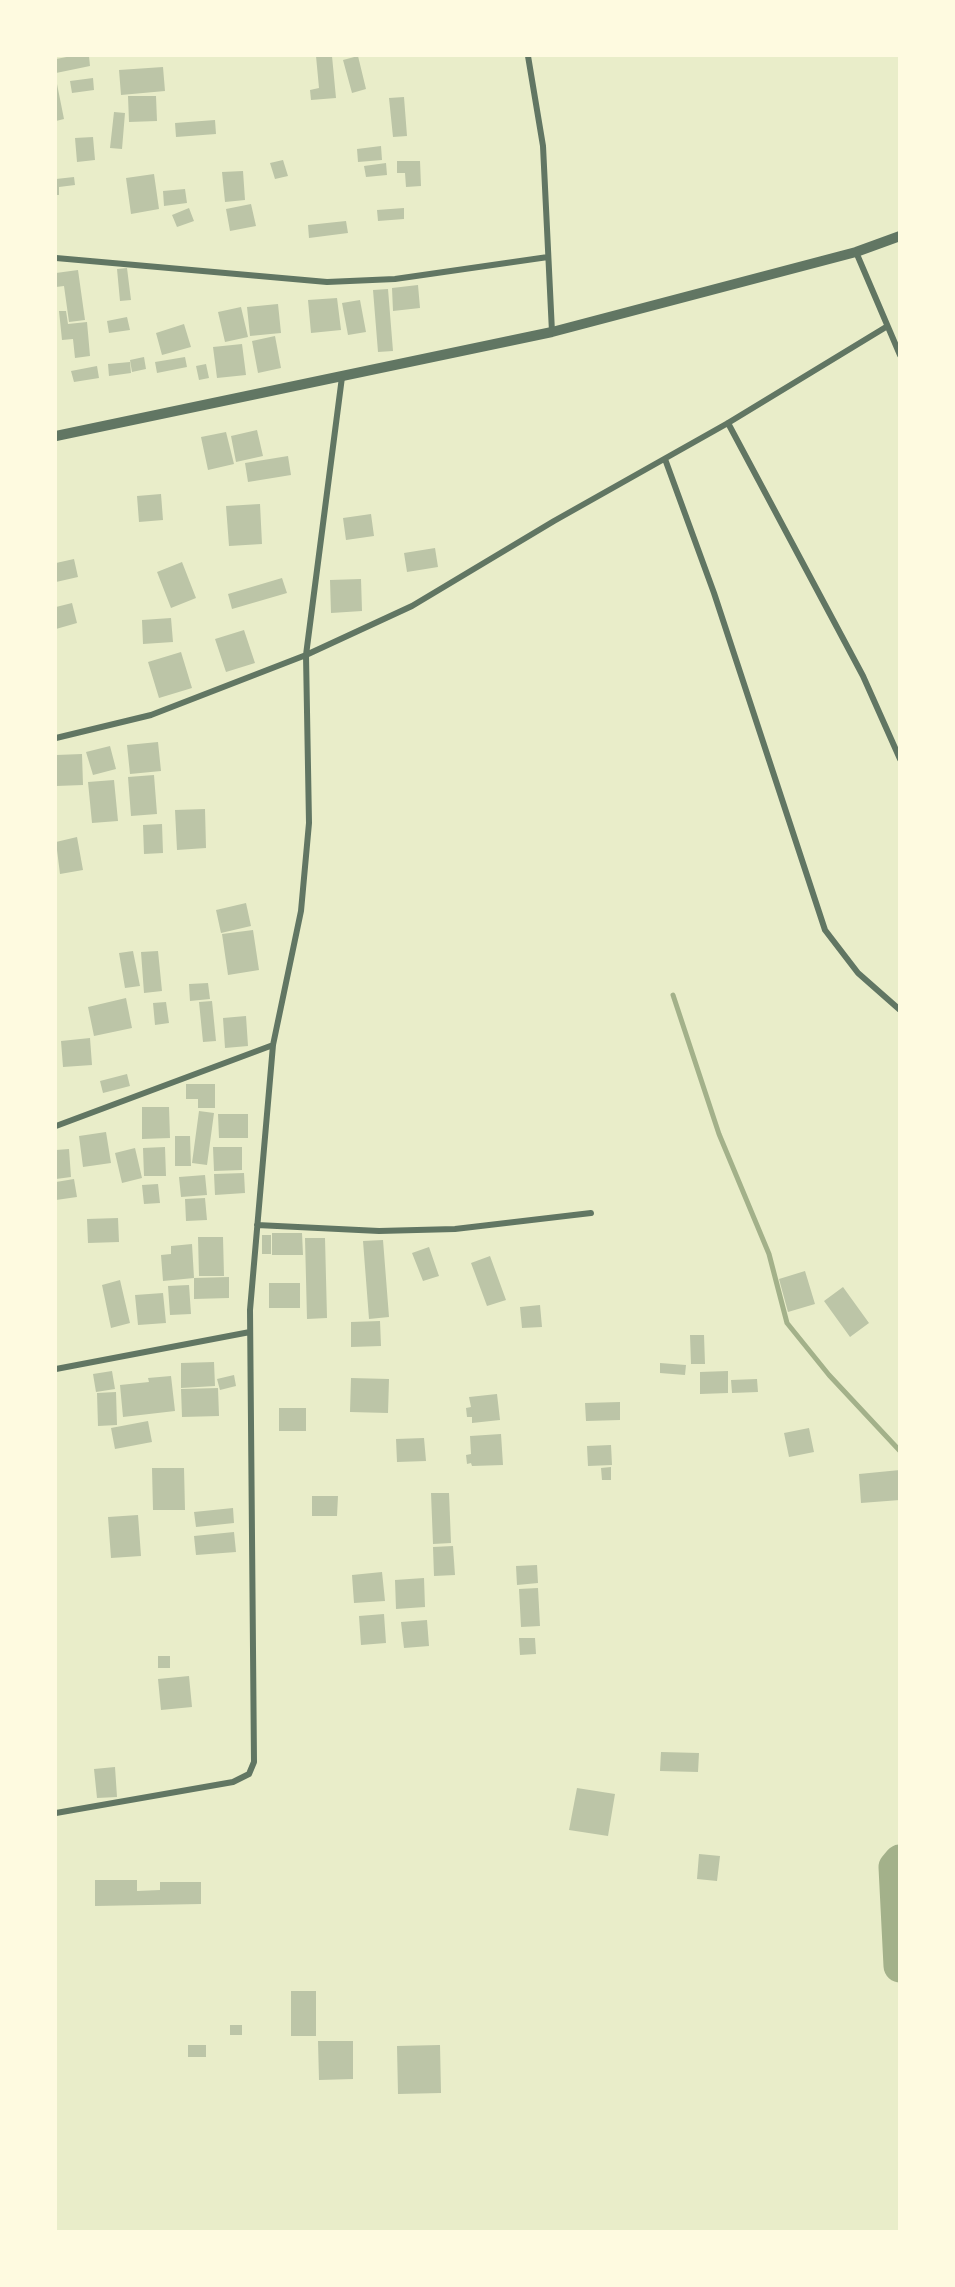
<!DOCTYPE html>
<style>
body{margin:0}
#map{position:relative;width:955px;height:2287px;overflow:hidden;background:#e9edc9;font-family:Barlow,sans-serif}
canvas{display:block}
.frame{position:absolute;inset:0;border:57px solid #fefae0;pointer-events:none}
</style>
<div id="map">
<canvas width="955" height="2287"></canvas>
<div class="frame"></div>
</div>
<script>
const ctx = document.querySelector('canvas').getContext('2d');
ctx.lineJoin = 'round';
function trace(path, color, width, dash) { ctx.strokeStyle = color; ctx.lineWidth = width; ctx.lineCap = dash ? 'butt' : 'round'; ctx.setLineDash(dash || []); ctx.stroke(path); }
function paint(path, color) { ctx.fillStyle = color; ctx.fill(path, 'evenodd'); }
const stream = new Path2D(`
 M673,995l46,139 50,120 18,69 42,52 71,76`);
const river = new Path2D(`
 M900,1861l-5,6 5,99`);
const building = new Path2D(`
 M72,56h17l1,10 -34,7v-14z
 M316,56h16l4,42 -25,2 -1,-10 9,-2z
 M358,56l8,33 -14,4 -9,-33z
 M163,67l2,24 -44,4 -2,-25z
 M93,78l1,12 -22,3 -2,-12z
 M57,84l7,35 -8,2v-37z
 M128,96h28l1,25 -28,1z
 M404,97l3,39 -14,1 -4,-39z
 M114,112l11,1 -3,36 -12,-1z
 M215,120l1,14 -40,3 -1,-14z
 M93,137l2,23 -18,2 -2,-24z
 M381,146l1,14 -24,2 -1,-13z
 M283,160l5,16 -13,3 -5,-16z
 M397,161h23l1,25 -15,1 -1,-14h-8z
 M386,163l1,12 -21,2 -2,-11z
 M243,171l2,29 -20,2 -3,-30z
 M154,174l5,35 -28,5 -5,-36z
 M74,177l1,8 -16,2v8h-3v-16z
 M185,189l2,14 -23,3 -1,-15z
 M251,204l5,22 -26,5 -4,-22z
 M189,208l5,13 -17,6 -5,-12z
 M404,208v11l-26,2 -1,-11z
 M346,221l2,12 -39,5 -1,-13z
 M127,268l4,32 -11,1 -3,-32z
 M78,270l7,50 -16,2 -5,-36 -8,1v-14z
 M418,285l2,23 -27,3 -1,-23z
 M388,289l5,62 -15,1 -5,-62z
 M337,298l4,32 -30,3 -3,-33z
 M360,300l6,32 -18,3 -6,-32z
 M278,304l3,29 -31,3 -3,-29z
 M241,307l7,30 -23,5 -7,-30z
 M59,311h7l2,13 19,-2 3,34 -15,2 -2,-19 -11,1z
 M127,317l3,13 -21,3 -2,-12z
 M184,324l7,23 -29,8 -6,-22z
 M275,336l6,32 -23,5 -6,-32z
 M242,344l4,31 -29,3 -4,-31z
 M144,357l2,12 -14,3 -2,-12z
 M185,357l2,10 -30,6 -2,-11z
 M130,362l1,11 -22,3 -1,-12z
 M206,364l3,14 -10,2 -3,-14z
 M97,366l2,12 -25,4 -3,-11z
 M257,430l6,26 -27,6 -5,-26z
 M226,432l8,32 -26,6 -7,-33z
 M288,456l3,19 -43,7 -3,-19z
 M161,494l2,26 -24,2 -2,-26z
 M260,504l2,40 -33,2 -3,-40z
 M371,514l3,22 -28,4 -3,-22z
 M435,548l3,19 -31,5 -3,-19z
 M74,559l4,18 -22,5v-19z
 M182,562l14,36 -25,10 -14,-36z
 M282,578l5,15 -55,16 -4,-15z
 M361,579l1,32 -31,2 -1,-33z
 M72,603l5,20 -21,6v-22z
 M171,618l2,24 -30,2 -1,-24z
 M244,630l11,33 -29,9 -11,-33z
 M181,652l11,36 -33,10 -11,-36z
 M158,742l3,29 -31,3 -3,-29z
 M110,746l6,23 -23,6 -7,-23z
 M82,754l1,31 -27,1v-31z
 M154,775l3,39 -26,2 -3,-39z
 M114,780l4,41 -26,2 -4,-41z
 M205,809l1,39 -29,2 -2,-40z
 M162,824l1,29 -19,1 -1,-29z
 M77,837l6,33 -23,4 -4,-32z
 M246,903l5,23 -30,7 -5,-23z
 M253,930l6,40 -31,5 -6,-41z
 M133,951l7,35 -15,2 -6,-35z
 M158,951l4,40 -18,2 -3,-41z
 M208,983l2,16 -20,2 -1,-17z
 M126,998l6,30 -38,8 -6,-29z
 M212,1001l4,40 -13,1 -4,-40z
 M166,1002l3,21 -14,2 -2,-22z
 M246,1016l2,30 -23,2 -2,-30z
 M90,1038l2,27 -29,2 -2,-26z
 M127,1074l3,12 -27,7 -3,-12z
 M186,1084h29v24h-17v-9h-12z
 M142,1107h27l1,31 -28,1z
 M199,1111l15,2 -7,52 -15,-2z
 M218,1114h30v24h-29z
 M106,1132l5,31 -28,4 -4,-31z
 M175,1136h15l1,30h-16z
 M165,1147l1,29h-22l-1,-28z
 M213,1147h29v23l-28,1z
 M135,1148l7,30 -20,5 -7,-30z
 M69,1149l2,28 -15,2v-29z
 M244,1173l1,20 -30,2 -1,-21z
 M205,1175l2,20 -26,2 -2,-20z
 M74,1179l3,18 -21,3v-18z
 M158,1184l2,19 -16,1 -2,-19z
 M205,1198l2,22 -21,1 -1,-22z
 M118,1218l1,24 -31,1 -1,-24z
 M272,1233h30l1,22h-31z
 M262,1235h9v19h-9z
 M198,1237h25l1,39h-25z
 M305,1238h20l2,80 -20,1z
 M383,1240l6,77 -20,2 -6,-78z
 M192,1244l2,34 35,-1v21l-35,1v-21l-31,3 -2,-26 10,-1v-8z
 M429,1247l10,29 -16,5 -11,-28z
 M490,1256l16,44 -19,6 -16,-43z
 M805,1271l10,33 -27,8 -9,-33z
 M120,1280l10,43 -19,5 -9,-43z
 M269,1283h31v25h-31z
 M189,1285l2,29 -21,1 -2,-29z
 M843,1287l26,36 -19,14 -26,-36z
 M163,1293l3,30 -28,2 -3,-30z
 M540,1305l2,22 -20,1 -2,-21z
 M380,1321l1,25 -30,1v-25z
 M690,1335h14l1,29h-14z
 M214,1362l1,24 -34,2v-25z
 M660,1363l26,2 -1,10 -25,-2z
 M112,1371l3,18 -19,3 -3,-18z
 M728,1371v22l-28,1v-22z
 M234,1375l2,11 -16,4 -3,-11z
 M171,1376l4,35 -52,6 -3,-32 29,-3 -1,-4z
 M351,1378l38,1 -1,34 -38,-1z
 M757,1379l1,13 -26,1 -1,-13z
 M218,1388l1,28 -37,1 -1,-28z
 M116,1392l1,33 -19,1 -1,-33z
 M497,1394l3,26 -28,3v-6h-5l-1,-9 5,-1 -2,-10z
 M620,1402v18l-34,1 -1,-18z
 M279,1408h27v23h-27z
 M148,1421l4,21 -37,7 -4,-21z
 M809,1428l5,24 -25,5 -5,-24z
 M501,1434l2,31 -31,1 -1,-3 -4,1 -1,-9 5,-1 -1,-18z
 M424,1438l2,23 -29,1 -1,-23z
 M611,1445l1,20 -24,1 -1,-20z
 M611,1467v13h-9l-1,-12z
 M152,1468h32l1,42h-32z
 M900,1470v30l-39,3 -2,-29z
 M431,1493h18l2,50 -18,1z
 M312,1496h26l-1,20h-25z
 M233,1508l1,15 -38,4 -2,-15z
 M138,1515l3,41 -30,2 -3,-41z
 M234,1532l2,20 -40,3 -2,-19z
 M453,1546l2,29 -21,1 -1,-29z
 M537,1565l1,18 -21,2 -1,-19z
 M382,1572l3,29 -31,2 -2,-28z
 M424,1578l1,29 -29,2 -1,-29z
 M538,1588l2,38 -19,1 -2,-38z
 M384,1614l2,29 -25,2 -2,-29z
 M427,1620l2,26 -25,2 -3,-26z
 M519,1638h16l1,16 -16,1z
 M158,1656h12v12h-12z
 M189,1676l3,31 -31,3 -3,-31z
 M661,1752l38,1 -1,19 -38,-1z
 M115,1767l2,30 -20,1 -3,-29z
 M577,1788l38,6 -7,42 -39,-6z
 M699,1854l21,2 -3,25 -20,-2z
 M95,1880h42v11l23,-1v-8h41v22l-106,2z
 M291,1991h25v45h-25z
 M230,2025h12v10h-12z
 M318,2041h35v38l-34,1z
 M188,2045h18v12h-18z
 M440,2045l1,48 -43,1 -1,-48z`);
const minor = new Path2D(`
 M528,56l15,90 9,186
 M856,252l44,103
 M56,258l271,24 68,-3 153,-22
 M728,423l135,253 37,83
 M665,459l49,134 111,337 33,43 42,37
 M56,738l95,-23 155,-60 106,-49 142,-85 174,-98 158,-96
 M56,1126l217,-81
 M257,1225l122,6 76,-2 136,-16
 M56,1369l194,-37
 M56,1813l177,-31 16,-8 5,-12 -4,-452 23,-265 28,-134 8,-88 -3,-168 36,-278`);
const tertiary = new Path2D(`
 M56,436l496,-104 304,-80 44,-16`);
trace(stream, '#a3b18a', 5);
trace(river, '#a3b18a', 33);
paint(building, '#bcc5a7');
trace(minor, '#617663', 6);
trace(tertiary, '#617663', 10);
</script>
